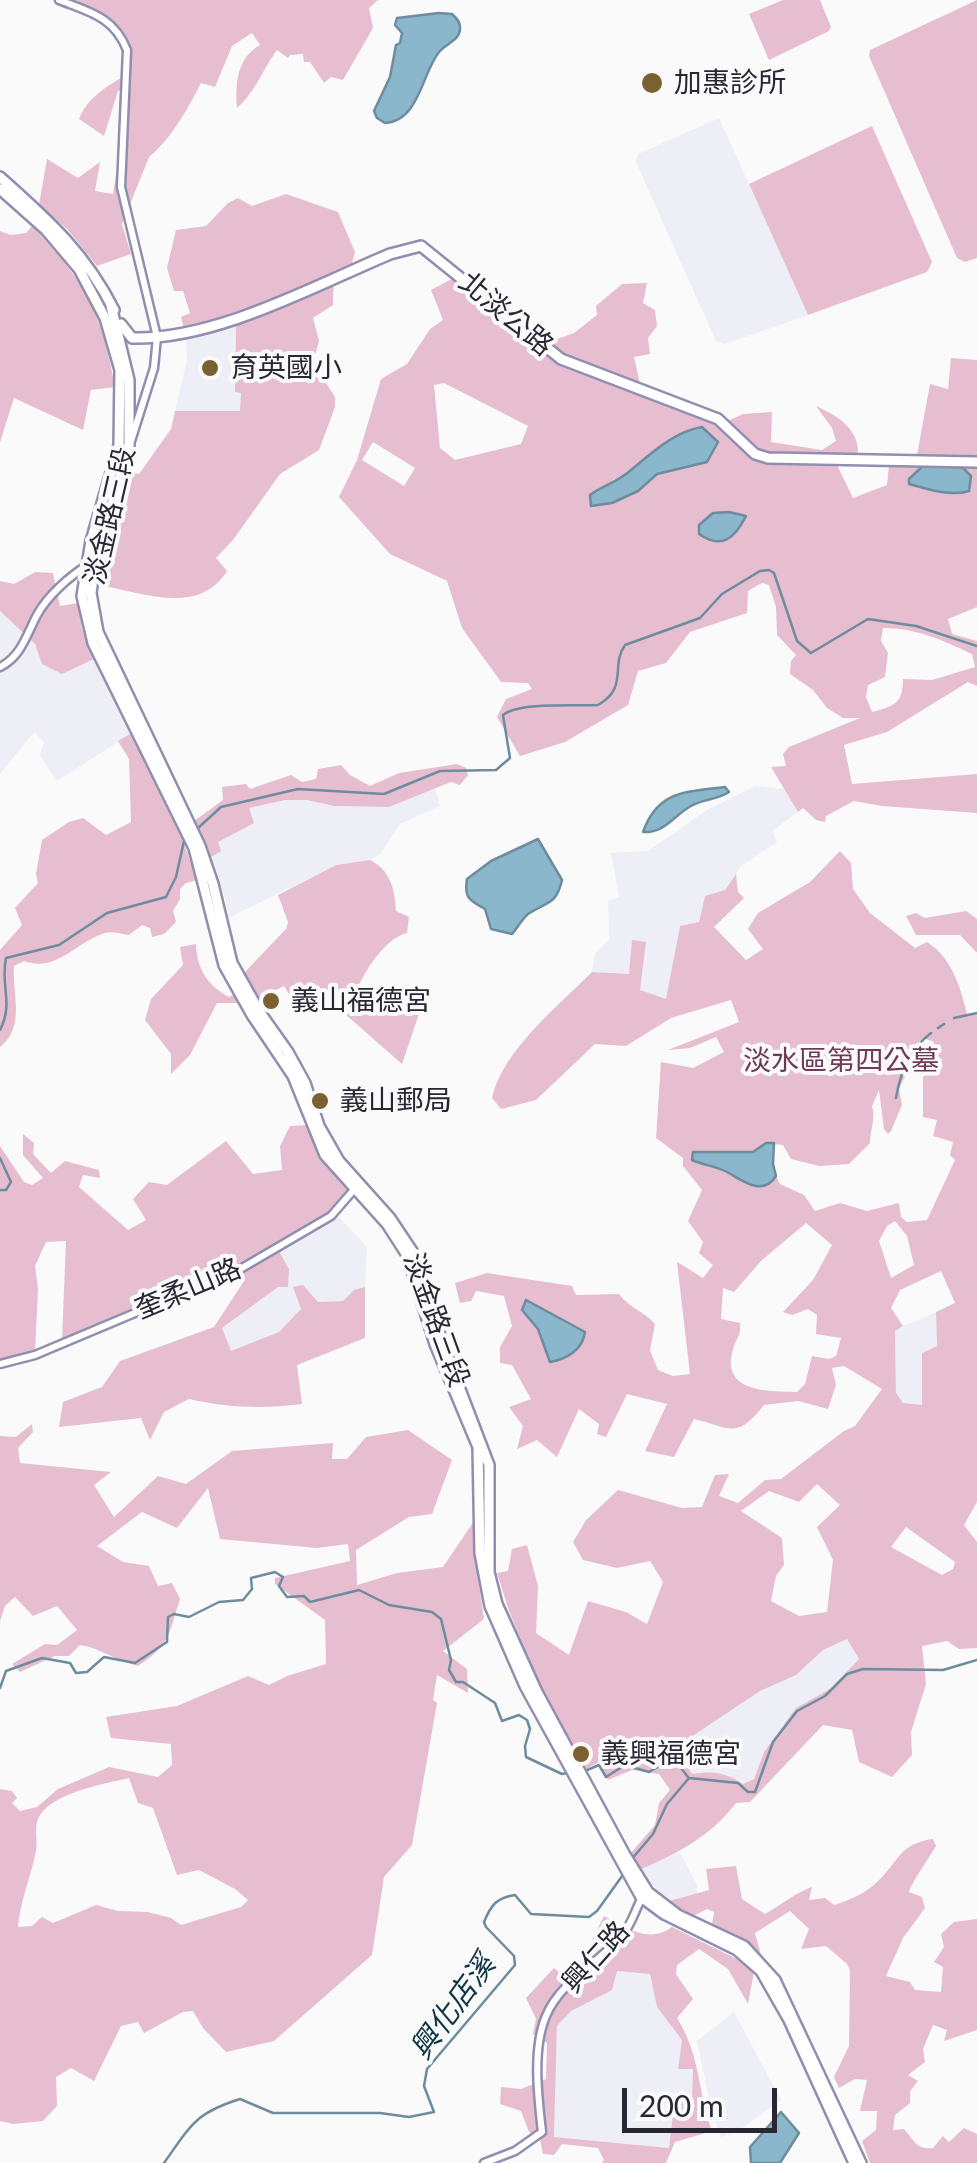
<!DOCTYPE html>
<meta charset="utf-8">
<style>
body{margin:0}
#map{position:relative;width:977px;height:2163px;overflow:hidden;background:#fafafa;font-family:Lato,sans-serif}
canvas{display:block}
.scale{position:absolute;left:622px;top:2088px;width:155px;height:45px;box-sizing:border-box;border:5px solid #282734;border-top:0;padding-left:12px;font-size:30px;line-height:35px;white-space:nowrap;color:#282734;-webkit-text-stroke:8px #fafafa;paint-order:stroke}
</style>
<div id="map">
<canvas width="977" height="2163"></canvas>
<div class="scale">200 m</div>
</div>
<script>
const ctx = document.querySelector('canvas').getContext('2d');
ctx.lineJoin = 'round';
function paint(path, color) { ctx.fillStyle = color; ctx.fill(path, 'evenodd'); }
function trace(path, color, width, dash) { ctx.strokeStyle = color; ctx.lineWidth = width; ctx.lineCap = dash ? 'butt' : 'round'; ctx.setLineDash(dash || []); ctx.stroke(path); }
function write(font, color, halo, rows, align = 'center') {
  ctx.font = font + ' Lato,"Noto Sans TC",sans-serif'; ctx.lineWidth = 8; ctx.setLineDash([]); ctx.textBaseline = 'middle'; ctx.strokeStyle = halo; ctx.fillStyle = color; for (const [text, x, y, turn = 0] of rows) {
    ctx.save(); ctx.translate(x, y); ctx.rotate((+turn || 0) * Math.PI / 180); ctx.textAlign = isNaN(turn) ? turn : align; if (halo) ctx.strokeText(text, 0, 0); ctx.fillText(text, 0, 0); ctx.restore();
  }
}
const built = new Path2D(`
 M719,118l89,197 -83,29 -9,-3 -80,-179 2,-8z
 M236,323l-1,69 6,1 -1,19 -65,-1 12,-51 -1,-22 25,-5z
 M0,611l35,33 7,20 20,10 32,-15 38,74 -75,48 -17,-26 4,-13 -10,-10 -34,42z
 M755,786l30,3 13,23 -26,19 5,11 -36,24 -16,24 -20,6 -6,26 -19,4 -14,74 -26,-10 6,-47 -17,32 -37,-3 3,-19 14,-13 -1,-39 11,-4 -8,-44 37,-2 59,-41z
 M435,788l5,18 -40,18 -20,30 -10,6 -34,5 -108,53 -2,-18 -16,-42 10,-7 -3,-9 32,-34 36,-8h22l27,6 55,1z
 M331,1214l6,1 30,32 -2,40 -11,3 -10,11 -27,1 -14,-16 -9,1 7,22 -22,24 -49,18 -8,-23 56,-41 -1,-39z
 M936,1312l1,35 -15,6v53l-19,-3 -7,-10 -1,-63z
 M847,1639l13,20 -30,30 -34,19 -32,44 -10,27 -11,5 -15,-9h-36l-17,-28 85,-56 36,-16 27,-25z
 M680,1852l17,33v11l-31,6 -19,-16 -8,-16z
 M616,1971l34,3 7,33 25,33 11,29 -1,29 -17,1 -6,49 -115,-11 3,-111 14,-15 19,-11z
 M734,2012l47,88 -43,31 -17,6 -10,-29 -14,-67z`);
const green = new Path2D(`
 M56,0h322l-9,8 4,20 -30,52 -12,-3 -7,6 -14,-21h-6l-1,-8 -13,1 -2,3 -11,-8c-15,21 -21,41 -40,58 -2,-25 0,-50 23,-63l-8,-12 -20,13 -17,41 -14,-4c-13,26 -31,57 -52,74l-27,67 9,30 -34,12 -30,-37 -28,-24 8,-46 31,19 22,-16 -5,29 18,3 5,-32 3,-72 -3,1 -14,45 -25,-17c8,-21 28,-33 47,-44 -3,-54 -24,-59 -70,-75z
 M783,0h37l11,27 -2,4 -60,29 -20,-46z
 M977,0v258l-12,4 -8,-4 -88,-202 1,-6z
 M872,126l60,136 -5,10 -119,43 -59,-131z
 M286,194l52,18 17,40 -3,11 -18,8 -1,34 -20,13 6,23 -6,21 22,35v10l-16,43 -39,24 -47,66 -17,18 11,13c-28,45 -84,22 -128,14l4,-38 27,-75 9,2 32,-45 4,-18h65l1,-18 -6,-1 1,-69 -50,15 -5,-21 9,-4 -7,-22h-9l-7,-23 9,-38 30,-4 22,-23 10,-5 14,8z
 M32,226c53,55 70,86 83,161l-24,3 -8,40 -69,-32 -14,44v-211l11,4 15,-2z
 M461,274l82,70 31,-11 23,-18 -1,-9 26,-22 25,-1 -4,20 12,7 2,16 -9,12 2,16 -16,3 8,36 77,32 24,-11 29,-2 -1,30 51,8 14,-9 -4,-13 -16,-22c22,10 44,23 42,50l-21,9 16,33 34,-13 3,-31 27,1 13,-71 18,5 3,-31 26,2v247l-29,12 4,15 25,7v45l-9,-4 -81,50 -43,13 8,39 125,-10v39l-95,-7 -28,-5 -28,15 -1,6 -9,-2 -13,-12 -5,4 -27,-45 15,-1 -3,-12 6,-7 71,-29h-17l-16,-10 -14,-18 -23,-16 1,-13 5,-6 -19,-20 -1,-28 -7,-22 -7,-2 -14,8 -1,22 -57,19 -24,31 -28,8 -10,34 -63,37 -45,14 -23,-39 9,-18 26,-10 -4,-6 -27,-1 -39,-54 -15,-47 -57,-27 -51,-57 18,-37 24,-81 26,-15 23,-35 13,-9 -12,-30zM444,383l84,43 -7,18 -66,16 -15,-12 -6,-63zM686,430l20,32 -49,12 -19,18 -26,-12 10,-2zM373,442l42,26 -11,18 -42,-26zM883,628c33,0 59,12 89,26l3,13 -43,13 -29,-1c0,24 -8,27 -31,33l-6,-15 2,-12 17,-8 3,-24 -7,-12z
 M35,572l18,1 7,33 18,-3 4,26 12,30 -32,15 -20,-10 -7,-20 -35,-33v-30l14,3z
 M132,733l49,102 16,45 -11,3 -6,6v10l-7,12 3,11 -12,12 -12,3 -2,-9 -8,-3 -13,10c-8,-1 -17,-4 -24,-2 -29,9 -49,40 -81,28l-10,5c-2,28 12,61 -14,81v-97l22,-25 -7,-17 23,-25 -2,-9 6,-34 27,-18 14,-4 23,17 25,-13 -2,-63 -11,-18z
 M457,764l9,4 2,7 -8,10 -9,-3 -62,25 -55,-1 -27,-6h-22l-36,8 5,15 -36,19 3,9 -11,7 -16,-37 29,-21 -1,-13 24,-3 4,5 41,-14 11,7 14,-3 2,-10 23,-4 9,10 20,11 29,-13z
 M840,851l11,12 2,26 17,24 45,35 12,-6c25,16 33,44 40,72l10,-1v489l-13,23 13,17v106l-18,1 -12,-8 -25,5 4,38 -15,48 1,23 -20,22 -33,-15 -7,-32 -29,-5 -73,77 -14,1c-25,33 -59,51 -97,67l-9,-16 25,-29 4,-22 11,-13 -11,-16 -27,-4 -24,10 -9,-18 -16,9 -39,-76 -35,-84 -12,-38 11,-2 4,-22 15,-4 11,41 -2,47 33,22 19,-54 38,11 21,12 16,-42 -13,-21 -33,7 -34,-8 -10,-18 13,-22 32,-30 64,18 20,-1 13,-32 14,-1 -10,22 19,7 27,-23 16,-1 63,-48 11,-5 27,-37 -38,-23 -12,2 4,17 -8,24 -30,-8 -34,4c-28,35 -32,23 -70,14l-20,38 -29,-6 22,-47 -40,-10 -21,43 -9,-3 2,-10 -20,-15 -22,48 -20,-17 -20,9 6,-23 -14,-19 22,-8 -19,-34 -12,-2v-16l12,-21 -8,-30 -28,-5 -5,10 -11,2 -5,-20 32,-10 85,13 4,9 43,-1c10,14 25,17 36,30l-5,26 8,20 15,6 17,-2 -13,-112 26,16 10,-13 -14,-12 4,-11 -15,-21 14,-31 -19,-24v-8l-27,-20 5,-76 32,6 31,-16 -8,-15 -26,11 -22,2 71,-28 -8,-22 -60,18 -45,28 -31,-2 -59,56 -35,9 -9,-11c10,-47 67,-93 100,-126l37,2 3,-34 14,2 -6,48 26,9 14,-73 19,-4 6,-26 20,-6 11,-16 2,18 6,6 -30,29 32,33 17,-11 -15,-20 10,-16 52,-31zM923,1038l11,4v21l-11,14v40l14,3 -4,16 20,6 -3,13 5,5 -28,60 -20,2 -6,-5 -2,-14 -32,8 -27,-8 -25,8 -11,-16 -24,-11 -4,-8 -4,6c-34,2 -40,-2 -62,-29 13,-1 30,2 42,-1 15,-4 13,-10 31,-7l8,14 28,7 30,-2 21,-21c0,-13 6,-26 2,-37l7,-16 5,39 4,5 3,-3 11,-26 -3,-17 13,-25 2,-17zM895,1221l12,15 7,29 -23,13 -12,-37 8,-15zM806,1223l26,22 -19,35 -30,32 9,3 16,-6 9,6 -1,19 25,4 -5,18 -7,3 -17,-3 -7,28 -8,8c-30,-1 -79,1 -63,-46 4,-10 7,-12 6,-23l-19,-4 2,-31 11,4 27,-31zM941,1271l14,32 -19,9 1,34 -15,7v52l-19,-2 -7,-10 -1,-62 8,-5 -12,-18 9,-18zM817,1484l23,21 -23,22 16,33 -6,52 -28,4 -28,-15 5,-25 8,-11 -2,-27 -41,-27 28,-20 30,11zM906,1527l49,35 -2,7 -11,6 -51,-28zM847,1639l12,20 -29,30 -34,19 -32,44 -10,27 -11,5c-18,-12 -31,-13 -51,-10l-16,-27 84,-56 36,-16 27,-25z
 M370,860c20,10 25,29 26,51l13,6 -2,16c-22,5 -45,41 -52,62l65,16 -18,53 -57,-50 -23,-9 -25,2 -13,-21 -27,13 -14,-25 43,-45 2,-7 -10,-27 58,-30z
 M966,911l11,8v34l-17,-18h-44l-10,-19 10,-3 9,5z
 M196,944c1,25 11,41 33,53l6,-3 5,9h-23l-27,52 -19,19v-20l-26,-34 6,-21 32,-34 -3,-18z
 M308,1125l11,25 30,40 -18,24 -54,34 12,21 -1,18h-10l-56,41 9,23 48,-19 22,-23 -8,-22 10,-2 15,17 25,-1 11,-11 11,-3v51l-68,27 5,39c-40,5 -73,4 -113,-5l-25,13 -14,28 -9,-22 -82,9 4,-25 39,-15 18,-26 94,-34 30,-46 -6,-12 -36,17 -67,21 -73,33 4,-99 -20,1 -11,24 3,23 -3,63 -35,12v-218l24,36 8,3 11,-7 -20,-23v-21l11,9 -1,11 18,19 14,-12 34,9 1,8 -17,-3 -4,12 49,43 18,-10 -13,-21 16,-17 18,3 59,-44 27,33 29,-4 -2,-24 10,-20z
 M32,1424l1,8 -15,16 2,15 91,9 -17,13 20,32 44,-41 28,8 46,-33 101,-8 -1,16h15l19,-22 42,-7 44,30 -20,54 -23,3 -53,33 1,35 40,-12 46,-6 33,-49 1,53 7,48 -41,32 24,18 1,24 -31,-18 -4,25 4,3 -25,142 -28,32 -12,78 -98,86 -48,11 -23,-24 -10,-17 -10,1 -39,21 -6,-11 -17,4 -27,55 -23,-13 -15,9 1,29 -14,15 -30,3 -13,-3v-332l12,2 5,7 -5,5 8,8 17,-4 21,-18 51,-22 49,10 14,-12 -1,-21 -60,-6 -5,-21 71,-11 71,-30 21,9 18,-9 39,-12 -1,-44 -50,-36v-6l75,-17 -2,-17 -31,4 -97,-9 -12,-51 -31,40 -35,-16 -45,34 26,16 26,4 9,20 14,-3 8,16c-12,36 -9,45 -42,67 -21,-5 -38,-18 -58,-21l-11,11h-14l-35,16 -8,-8 33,-20 12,1 20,-15 -20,-24 -24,10 -18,-19 -10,9 -5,15v-185l16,1zM129,1778l9,25 15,5 24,67 22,-5 36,19 13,11 -7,7 -60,18 -10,-7 -23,-6 -30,-1 -22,-6 -43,18 -11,-6 -10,9 -14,1c2,-26 13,-50 18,-76 2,-10 -2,-23 2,-32 11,-26 66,-35 91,-41z
 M933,1839l3,7c-5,9 -26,39 -27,46l13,5 3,11 -22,30 -17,38 24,6 5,8 26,2 2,-25 -9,-5 10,-15 -3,-13 13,-12 23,-3v111l-33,11 3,-11 -14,-5 -10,24 2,13 -17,13 10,6 -8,10v12l-15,12 -2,15 11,-1c10,11 12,21 29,19l10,-12 6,6 15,-14 13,6v29h-107l-8,-22 14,-11 1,-19h-17l7,-31 -12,-1 -16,9 -5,-11 15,-31 1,-75 -3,-7 -21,-18 -25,3 8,-20 -19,-18 -35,22 6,22 -30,-22 -19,-8 2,-13 -7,-3 -14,7 -27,-14 43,-12 -3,-21 30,-3 6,33 23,15c16,-9 30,-21 47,-27l-3,13 16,-2 9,7c19,-6 36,-14 49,-29 18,-20 20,-33 50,-37z
 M604,1916c22,12 45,28 68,11l75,37 7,8 -6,32 -20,-35 -29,-20 -22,16 -1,9 17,25 -16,19c24,38 20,72 35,113l-37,11 -9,21h-64l2,-3 -6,-12 -36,-4 -8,11 -11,-1 -3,-15 -11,-7 -8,-21 -21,-7 1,-17 20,2 25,-10 1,-36 -14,-9 3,-15 -10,-21 28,-30 24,19 36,-34 -22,-13zM617,1971l33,3 7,33 25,33 -4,29h15l-1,29h-17l-6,50 -115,-11 3,-111 14,-15 41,-21z`);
const water = new Path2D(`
 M439,13l13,1c4,4 8,7 8,13 1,13 -13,16 -20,24 -18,20 -20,70 -55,72l-8,-5 -3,-7 16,-34 6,-32 4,-2 2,-10 -7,-8 2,-7z
 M702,427l16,15 -11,20 -50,12 -19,17 -26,12 -21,3 -1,-11c11,-8 26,-13 36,-21 23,-18 46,-42 76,-47z
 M925,464l38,4 8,8 -2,15c-19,6 -41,-2 -60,-7v-5z
 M729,512l17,4c-11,22 -24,34 -47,18v-9l14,-12z
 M725,787l4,5c-12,8 -26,7 -38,14 -18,10 -26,27 -48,26 15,-42 43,-40 82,-45z
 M538,839l24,41c-6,26 -15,21 -34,34 -5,4 -11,14 -16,20l-21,-5 -6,-20c-16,-9 -21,-11 -18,-30l24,-18z
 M766,1143h8l-1,21 3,12c-14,22 -35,3 -51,-5 -10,-5 -22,-6 -33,-11l1,-8h60z
 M526,1300l59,32c-2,18 -19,27 -35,30l-12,-33 -16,-19z
 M781,2112l18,21 -19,30h-29l-1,-16z`);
const stream = new Path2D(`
 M197,829l24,-22 77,-18 86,5 56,-23 56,-1 14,-12 -7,-43c16,-13 72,-9 95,-10 31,-18 12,-39 27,-60l75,-27 22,-24 38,-23 9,-1 5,3 23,68 14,12 57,-34 48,7 61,20
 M954,1018l23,-5
 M938,1028l6,-4
 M0,1030c14,-27 0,-44 6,-72l53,-13 48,-32 59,-16 10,-20 8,-36
 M896,1098c5,-28 13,-48 35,-65
 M0,1158l11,24 -5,8h-6
 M0,1688l6,-17 36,-13 28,5 6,10 11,-1 17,-15 31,6 32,-21 1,-25 6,-3 15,3 30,-15 24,-2 9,-11 -1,-11 24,-6 8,5 -4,9 8,11 17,-1 6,6 49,-12 30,15 43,7 9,7 10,41 -2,10 7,12h7l32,21 7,18 17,-6 8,5 3,9 -5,17 1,11 36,17 5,-1
 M585,1771l14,-6 7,12 19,-12 24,7 24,-14 15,19
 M631,1860l22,-26 14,-30 22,-26 49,5 10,9h7l18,-50 24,-31 28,-15 22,-22 16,-5 80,1 34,-10
 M164,2163c27,-38 31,-50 76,-64l33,14h107l29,4 25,-5 -10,-26 3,-17 88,-104 -1,-9 -28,-29 -2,-5c7,-17 12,-24 31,-27l16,19 58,3 8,-6 28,-39`);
const tertiary = new Path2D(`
 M59,0c31,12 55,17 68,50l-6,137 36,150 -3,31 -23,73
 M0,667c21,-10 27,-33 37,-52 11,-20 33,-39 52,-51
 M0,1364l35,-9 207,-87 89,-52 27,-31
 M484,2163l31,-12 27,-19c-4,-35 -10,-83 4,-116 14,-34 52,-53 75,-79 11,-12 14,-28 22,-41`);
const primary = new Path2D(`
 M0,177c47,42 85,75 114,133
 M0,189l46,41 33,39 26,49 15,52 -1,75 -28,96 -9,55 11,47 101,205 30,117 28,50 41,61 32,79 62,69 20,31 28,89 43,103 2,106 10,53 35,80 116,211 23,17 73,36 24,21 28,49 65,143
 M111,306l18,74v65l-34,118 -4,30 7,39 102,214 13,38 19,79 27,48 29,41 17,31 14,43 20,35 51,57 22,33 33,99 44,115v107l8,32 40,88 88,163 23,37 30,23 66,31 31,34 86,183
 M121,324l11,14c84,2 182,-52 258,-84l31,-8 140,113 157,60 37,35 13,4 209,4`);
const markers = [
 [652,83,12,"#7b6032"],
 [210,368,10,"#7b6032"],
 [271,1001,10,"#7b6032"],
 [320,1101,10,"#7b6032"],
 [581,1754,10,"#7b6032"]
];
const poiNames = [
 ["加惠診所",674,83],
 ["育英國小",230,368],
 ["義山福德宮",291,1001],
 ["義山郵局",340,1101],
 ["義興福德宮",601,1754]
];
const streetNames = [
 ["北淡公路",506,314,40],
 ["淡金路三段",110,516,-77],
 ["奎柔山路",188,1289,-23],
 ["淡金路三段",436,1320,70],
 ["興仁路",596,1957,-48]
];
const parkNames = [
 ["淡水區第四公墓",841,1061]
];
const waterNames = [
 ["興化店溪",453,2007,-54]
];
paint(built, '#eeeef6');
paint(green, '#e6bed0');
paint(water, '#8bb7cc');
trace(water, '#6d8c9e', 2.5);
trace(stream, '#6d8c9e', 2.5);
trace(tertiary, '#918faf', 11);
trace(primary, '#918faf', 14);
trace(tertiary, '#fff', 6);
trace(primary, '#fff', 9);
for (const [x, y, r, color] of markers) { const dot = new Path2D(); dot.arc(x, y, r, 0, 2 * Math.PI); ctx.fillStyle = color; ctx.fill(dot); trace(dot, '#fafafa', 4); }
write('28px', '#282734', '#fafafa', poiNames, 'left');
write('28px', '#282734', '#fafafa', streetNames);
write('28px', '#703955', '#fafafa', parkNames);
write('italic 30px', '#0f3646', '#fafafa', waterNames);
</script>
